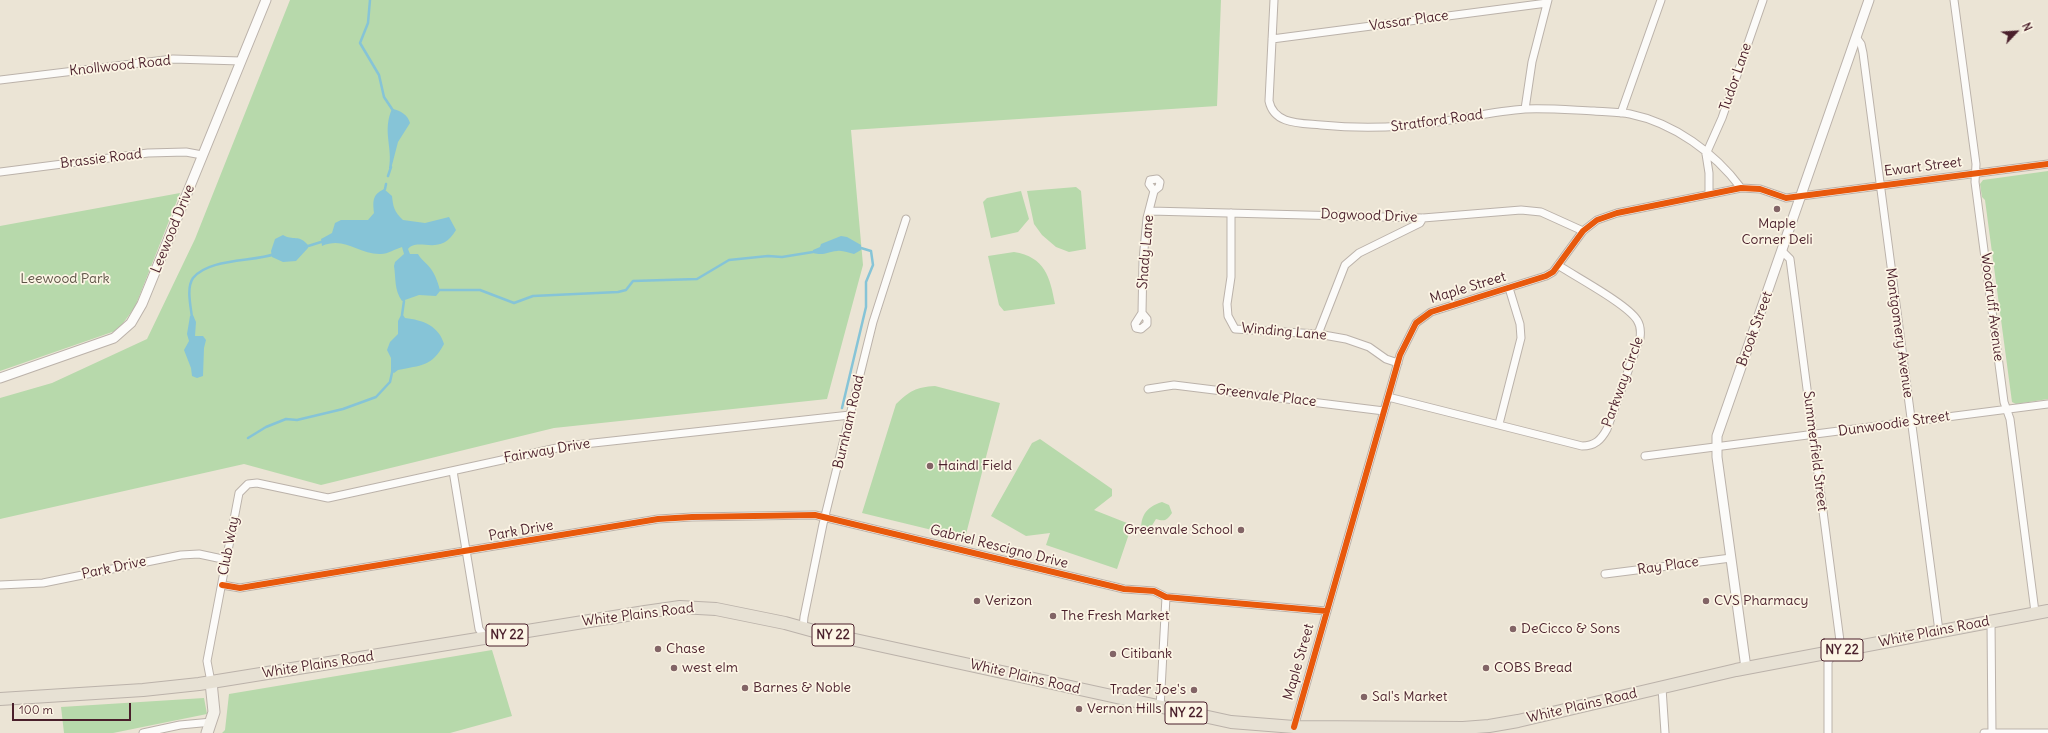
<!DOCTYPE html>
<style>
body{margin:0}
#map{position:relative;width:2048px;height:733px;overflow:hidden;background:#ebe4d5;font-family:Delius,sans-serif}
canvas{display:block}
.north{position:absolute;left:1996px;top:12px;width:40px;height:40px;-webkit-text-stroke:3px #fcf5e5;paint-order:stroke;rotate:65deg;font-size:11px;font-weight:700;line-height:16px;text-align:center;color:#4a1f2b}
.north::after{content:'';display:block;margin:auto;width:14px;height:18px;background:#4a1f2b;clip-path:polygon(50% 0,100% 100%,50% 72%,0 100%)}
.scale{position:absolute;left:12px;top:703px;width:119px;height:18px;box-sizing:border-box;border:2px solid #4a1f2b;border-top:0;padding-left:5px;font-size:12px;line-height:14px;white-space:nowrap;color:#4a1f2b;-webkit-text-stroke:3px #fcf5e5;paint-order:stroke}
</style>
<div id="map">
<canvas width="2048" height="733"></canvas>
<div class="north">N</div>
<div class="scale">100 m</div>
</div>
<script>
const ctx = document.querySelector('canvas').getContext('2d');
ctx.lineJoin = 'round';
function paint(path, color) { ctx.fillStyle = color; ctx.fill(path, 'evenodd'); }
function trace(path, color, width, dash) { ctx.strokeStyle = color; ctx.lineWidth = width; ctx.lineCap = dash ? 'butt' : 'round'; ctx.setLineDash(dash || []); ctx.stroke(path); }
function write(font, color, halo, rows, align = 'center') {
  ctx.font = font + ' Delius,sans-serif'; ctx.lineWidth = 3.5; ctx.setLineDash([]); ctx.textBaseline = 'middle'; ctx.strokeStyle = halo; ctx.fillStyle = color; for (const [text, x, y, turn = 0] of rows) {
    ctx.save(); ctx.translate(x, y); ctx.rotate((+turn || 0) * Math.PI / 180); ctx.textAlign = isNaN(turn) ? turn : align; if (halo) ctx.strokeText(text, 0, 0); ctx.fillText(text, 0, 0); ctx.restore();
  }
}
const green = new Path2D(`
 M290,0h931l-4,106 -366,24 12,135 -36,134 -273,29 -233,57 -77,-21 -244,55v-121l52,-15 95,-44 48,-100z
 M2048,171v228l-32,5 -4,-2 -27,-202 -3,-3 -2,-13 3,-4z
 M1076,187l5,4 5,58 -17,3 -13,-5 -14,-12 -8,-11 -7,-33z
 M1021,191l8,28 -11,13 -27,6 -8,-36 4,-4z
 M180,193l-45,114 -17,23 -118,41v-145z
 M1014,252c31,5 36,25 41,52l-51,7 -5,-6 -11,-49z
 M935,386l65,17 -35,135 -103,-25 34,-109c14,-13 20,-17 39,-18z
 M1040,439l72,50v7l-18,14 38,15 -15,44 -71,-24 4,-12 -24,3 -35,-20 41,-73z
 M1162,502l7,3 3,8c-5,7 -7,9 -16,6l-8,13 -6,3c-3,-17 3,-28 20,-33z
 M492,650l20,66 -62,17h-228l3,-3 4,-36z
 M204,698l3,16 -94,19h-49l-3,-26z`);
const water = new Path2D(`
 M392,109c8,1 16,6 18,14l-12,19 -7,27 -2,-1c4,-20 -7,-37 3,-59z
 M384,189l8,7c1,10 2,16 11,24l22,3 24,-6 7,13c-16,28 -38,6 -48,19l2,5h8c3,6 9,9 13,15 4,5 8,16 9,22l-4,5 -17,-1 -17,6c-8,-11 -6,-23 -8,-35l1,-4 9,-8 -2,-7c-7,2 -14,7 -21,7 -22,1 -36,-18 -59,-8l-1,-7 11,-6 3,-10 6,-3h27l6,-7c-1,-12 -2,-18 10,-24z
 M283,235c10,6 16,-1 25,10v3l-12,13 -13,1 -11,-5 -1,-6 4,-12z
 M841,236l6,1 14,8v5l-7,4c-6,-1 -11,-4 -17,-3 -10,1 -13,5 -24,2v-3l7,-3 1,-3z
 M193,315l3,7 -1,14h8l3,4 -2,8 -1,28 -6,2 -5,-2 -1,-8 -7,-18 5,-9 -2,-7 3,-18z
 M401,315h2l2,3c18,2 34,8 39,26 -12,23 -23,21 -46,26l-4,3 -3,-2v-13l-4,-8 3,-8 8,-8v-13z`);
const stream = new Path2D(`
 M370,0l-2,23 -8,20 19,32 5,22 10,15
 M388,176l3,-9
 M385,189l1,-5
 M305,247l16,-5
 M440,290h40l34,13 19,-7 85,-4 8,-2 7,-9 64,-2 32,-19 39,-4 14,1 31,-5
 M402,315l2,-14
 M192,318c-1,-11 -6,-30 1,-40 16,-20 60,-16 82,-24
 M842,408l24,-101v-25l7,-17 -2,-14 -10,-3
 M248,438l18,-11 20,-8 11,1 46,-11 33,-12 14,-15 3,-14`);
const minor = new Path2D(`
 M1274,0l-5,101c5,24 32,22 52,24 40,4 78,3 117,-3 29,-4 58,-11 87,-13 23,-1 46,1 69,2 12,1 25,1 36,3 44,9 85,39 111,74
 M1954,0l22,164 -1,18 29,220 6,17 25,193
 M1856,37l5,7 2,9 76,578
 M1272,39l275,-36
 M0,80l173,-21 68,2
 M1525,109l7,-47 16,-62
 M1621,113l40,-113
 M1706,154l16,-36 41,-118
 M1706,154l3,19v20
 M0,172l148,-19 38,-1 16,3
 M1150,211l273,7 98,-8 20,2 42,19
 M1231,213v64l-4,27 1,12 7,13 83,5 28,5 23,8 17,12 12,4
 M1782,251l8,8 50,382 -12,21v71
 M1142,313l5,6v5l-6,5 -5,-1 -1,-4 7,-11 1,-53 4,-42 7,-27 5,-4 1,-5 -3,-3 -7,1 -1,4 5,7
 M1318,334l27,-69 14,-12 61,-30 3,-5
 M1148,389l26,-4 210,26
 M1388,397l194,49c13,0 19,-6 25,-17l33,-91c1,-7 1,-12 -3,-18 -10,-16 -61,-43 -79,-55
 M1499,424l22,-86 -1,-14 -11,-36
 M1645,456l403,-52
 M453,471l26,158 7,9
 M1605,574l126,-16
 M0,585l43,-2 138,-28 18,-1 28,6
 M222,585l18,3 418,-69 34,-2 123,-2 309,74 30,2 12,6 160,14
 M1991,621l1,112
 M803,628l1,-11 19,-93 50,-202 33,-103
 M211,682l-4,-21 32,-168 9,-9 9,-1 71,15 238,-52 284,-31
 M1662,688l3,45
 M1160,708l6,-111
 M1294,727l106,-372 16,-32 15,-11 115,-36 7,-4 30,-41 14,-11 20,-7 124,-25 19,1 26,9 262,-34
 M143,733l37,-8 32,-3
 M1984,733h64`);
const tertiary = new Path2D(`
 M0,378l114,-40 17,-15 11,-19 124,-304
 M1746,668l-29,-211v-21l152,-436`);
const secondary = new Path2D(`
 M207,733l7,-21 -3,-30`);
const primary = new Path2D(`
 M0,699l143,-9 56,-6 446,-72 35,-5 36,2 69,14 29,8 417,91 63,5 169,1 26,-2 29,-5 218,-51 312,-59`);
const cycleway = new Path2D(`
 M222,585l18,3 418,-69 34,-2 123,-2 309,74 30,2 12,6 160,14
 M1294,727l106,-372 16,-32 15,-11 115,-36 7,-4 30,-41 14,-11 20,-7 124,-25 19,1 26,9 262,-34`);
const markers = [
 [1777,209,4,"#826466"],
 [930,466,4,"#826466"],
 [1241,530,4,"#826466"],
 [977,601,4,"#826466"],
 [1706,601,4,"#826466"],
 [1053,616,4,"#826466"],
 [1513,629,4,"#826466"],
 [658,649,4,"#826466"],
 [1113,654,4,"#826466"],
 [674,668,4,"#826466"],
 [1486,668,4,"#826466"],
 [745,688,4,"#826466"],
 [1194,690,4,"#826466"],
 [1364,697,4,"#826466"],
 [1079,709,4,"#826466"]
];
const shields = [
 [507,635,42],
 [833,635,42],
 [1842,650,42],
 [1186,713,42]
];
const shieldNames = [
 ["NY 22",507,635],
 ["NY 22",833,635],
 ["NY 22",1842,650],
 ["NY 22",1186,713]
];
const streetNames = [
 ["Vassar Place",1409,21,-8],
 ["Knollwood Road",120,66,-6],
 ["Tudor Lane",1736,77,-71],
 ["Stratford Road",1437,121,-8],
 ["Brassie Road",101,159,-7],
 ["Ewart Street",1923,167,-7],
 ["Dogwood Drive",1369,216,2],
 ["Leewood Drive",173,229,-68],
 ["Shady Lane",1146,252,-85],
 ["Maple Street",1468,288,-17],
 ["Woodruff Avenue",1992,307,83],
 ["Brook Street",1755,329,-70],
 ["Winding Lane",1284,332,5],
 ["Montgomery Avenue",1899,333,82],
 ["Parkway Circle",1623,382,-70],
 ["Greenvale Place",1266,396,7],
 ["Burnham Road",849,422,-77],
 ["Dunwoodie Street",1894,424,-8],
 ["Fairway Drive",547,451,-10],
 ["Summerfield Street",1815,451,83],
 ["Park Drive",521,531,-10],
 ["Club Way",229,546,-79],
 ["Gabriel Rescigno Drive",999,547,14],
 ["Ray Place",1668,566,-8],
 ["Park Drive",114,568,-12],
 ["White Plains Road",638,615,-7],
 ["White Plains Road",1934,632,-11],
 ["Maple Street",1299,662,-74],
 ["White Plains Road",318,665,-9],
 ["White Plains Road",1025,677,13],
 ["White Plains Road",1582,706,-13]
];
const poiNames = [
 ["Maple",1777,224,"center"],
 ["Corner Deli",1777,240,"center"],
 ["Haindl Field",938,466],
 ["Greenvale School",1233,530,"right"],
 ["Verizon",985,601],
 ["CVS Pharmacy",1714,601],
 ["The Fresh Market",1061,616],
 ["DeCicco & Sons",1521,629],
 ["Chase",666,649],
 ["Citibank",1121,654],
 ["west elm",682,668],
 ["COBS Bread",1494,668],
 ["Barnes & Noble",753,688],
 ["Trader Joe's",1186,690,"right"],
 ["Sal's Market",1372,697],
 ["Vernon Hills",1087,709]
];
const parkNames = [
 ["Leewood Park",65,279]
];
paint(green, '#b7d9ab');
paint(water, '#86c4d7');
trace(stream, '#86c4d7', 2.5);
trace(minor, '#bbb2aa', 9);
trace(tertiary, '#bbb2aa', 11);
trace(secondary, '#bbb2aa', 13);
trace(primary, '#bbb2aa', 14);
trace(minor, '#fcfbf9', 7);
trace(tertiary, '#fcfbf9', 9);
trace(secondary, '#f4f1ea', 11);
trace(primary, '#e7e1d4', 12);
trace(cycleway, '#e8590c', 6);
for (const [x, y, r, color] of markers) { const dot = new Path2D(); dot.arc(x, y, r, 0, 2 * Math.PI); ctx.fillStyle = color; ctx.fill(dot); trace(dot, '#fcf5e5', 1.5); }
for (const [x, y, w] of shields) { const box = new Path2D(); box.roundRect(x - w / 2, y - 11, w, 22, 3); ctx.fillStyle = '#fcf5e5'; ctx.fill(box); trace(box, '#4a1f2b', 1); }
write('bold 13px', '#4a1f2b', null, shieldNames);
write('14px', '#4a1f2b', '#fcf5e5', streetNames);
write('14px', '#4a1f2b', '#fcf5e5', poiNames, 'left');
write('14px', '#5e5447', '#fcf5e5', parkNames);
</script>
